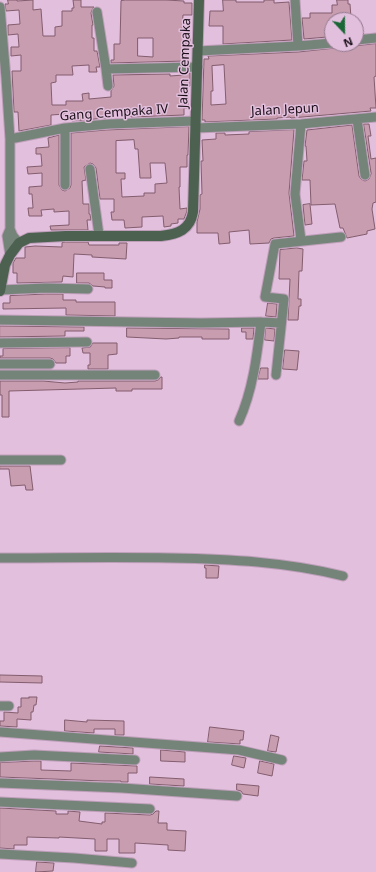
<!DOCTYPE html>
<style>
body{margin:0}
#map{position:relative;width:376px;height:872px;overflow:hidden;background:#e2bfdd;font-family:"Noto Sans",sans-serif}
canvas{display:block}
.north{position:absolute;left:324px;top:12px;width:40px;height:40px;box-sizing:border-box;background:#e2bfdd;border:1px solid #92788e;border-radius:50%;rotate:158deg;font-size:11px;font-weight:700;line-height:16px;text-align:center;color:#1a0e18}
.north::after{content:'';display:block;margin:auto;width:14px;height:18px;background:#1a6634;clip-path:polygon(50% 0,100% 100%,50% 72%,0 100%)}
</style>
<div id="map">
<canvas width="376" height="872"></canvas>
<div class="north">N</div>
</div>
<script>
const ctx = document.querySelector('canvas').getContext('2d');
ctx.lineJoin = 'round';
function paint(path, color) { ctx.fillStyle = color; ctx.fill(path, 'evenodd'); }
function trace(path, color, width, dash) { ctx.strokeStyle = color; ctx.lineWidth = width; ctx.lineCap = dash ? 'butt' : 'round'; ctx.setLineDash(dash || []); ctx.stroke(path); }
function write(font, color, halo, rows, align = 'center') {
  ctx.font = font + ' "Noto Sans",sans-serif'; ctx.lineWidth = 3; ctx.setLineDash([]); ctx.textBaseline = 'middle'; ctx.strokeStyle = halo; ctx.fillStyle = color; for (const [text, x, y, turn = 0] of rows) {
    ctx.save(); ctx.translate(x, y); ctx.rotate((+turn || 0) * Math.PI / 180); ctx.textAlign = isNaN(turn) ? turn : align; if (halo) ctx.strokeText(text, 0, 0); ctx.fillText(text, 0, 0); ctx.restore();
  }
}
const building = new Path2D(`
 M8,0h9v1l16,-1v10l8,-1 2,27h12v-9l7,-1v-15h10v-3h2l-1,-8h8v7h13l-2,3 -1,3 2,12h-1v13h2v13h3l3,16h-4l1,5h-8v-7l-17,1 1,9h-17v7l-5,1 1,22h14v-4h17l-1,-7 7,-1v6l22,-2v-6l3,-5 -1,-11 57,-1v2l14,-1v-2h6v13h-2v22h-4v7l-53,2 -1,-5h-10v-1l-15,1 1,6 -34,3v-2h-7v-5l-14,1v10l-32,6 -1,-19h-4l-2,-41h9v-16l-10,1v-9h8l-1,-13 -10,1v-10l12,-1 -1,-14 -13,1 -1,-7h3z
 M126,0h40l18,1v2h8v12h-9l-1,14h8v13h-4v19l-75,2v-3h3v-16h6l1,-43zM138,38h15v19l-15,-1z
 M223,0h13v2h28v-2h10v3l15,-1 3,38 -69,4v-18h-14l1,-15h13z
 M337,0h11v4h2l1,14h-12v2h-10v14h-2v3l-23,2 -2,-21h8v-5h22v-8h5z
 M376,44v32l-2,1 2,31h-6l1,3 -80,7 -1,-1 -13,1v1l-72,3v-2h-3l2,-61h5l-1,-3 90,-4zM224,65l2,39 -15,1v-14h2l-1,-25z
 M364,124h5l2,12h-3l3,23 5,-1v44l-3,1 -1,6 3,20 -8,2v3l-20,4 -4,-10h-3l-5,-24 -24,1 -1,-25h-8l2,-19h3l-1,-15h-1l2,-16 45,-5 7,51 2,3 4,2 4,-2 2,-5z
 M189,127l-1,28h-1v12h-7v20h-1l1,22 7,-1v3l-3,8h-6v4l-7,1v2l-7,1 -1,-11 -21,1v10l-17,1 -1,-8h-12l-1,-8h3v-13h-14l-4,-31 -3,-4 -3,-1 -6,4 2,13 -4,1 1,23h6v10h1l1,6h-4l1,10h-37l-1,-4 19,-1v-14l-15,1v-3l-13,1 1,6h-13l-1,-8h5l-1,-14h-3v-7l13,-1v-13l-14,1 -1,-7 15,-1 -1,-12h-5v-6l13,-1 -1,-9 11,-3v50l3,5 3,1 5,-3 1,-3v-52l35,-3zM134,140l1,9h3l2,29h11l-1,-15h15l2,20 -12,1v9h-11v3l-22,1 -1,-18h4v-6h-9v-32z
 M294,130l-5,63 5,43 -20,2 -3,1 -2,4 -19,1 -1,-14 -20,2 1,11 -11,1 -1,-11h-21v-11l3,-13v-14l2,-1 -1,-33h2l-1,-21 14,-1v-6h9v2l24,-1v-2z
 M310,204l2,20 -7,1 -2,-20z
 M66,242h22l1,3h30v-2h8l-1,16 -34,-2v-2l-18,-1 -1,23 -10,-1 -1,6 -45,1v-10h-4v-10l3,-5h9v-11l10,-1 27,1v-4z
 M297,248l6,1 -1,22h-3l-1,28h3v7h-2l-1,14h-10l2,-41h-11l1,-29z
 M77,273h27v7h8v8h-7v-1l-12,-1 -4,-3h-12z
 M46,294h17v6h13v2h39v14l-49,-1v-7l-63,1v-6h7v-7z
 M268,303l9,1 -1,13 -10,-1z
 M0,326l84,1v4h-19v5l-65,1z
 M127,328l102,1v10h-27v-2h-23v1l-13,1 -39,-2z
 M242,328h12l-1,11h-7v-7h-4z
 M266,328l9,1 -1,12 -9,-1z
 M93,343h24v11l-9,1v14h-20v-4h2v-12h-7l-1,-5 8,-1z
 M70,348v8h-4v7h-10l-3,-4 -3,-1h-50v-2h3v-7z
 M285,350l14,1 -2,19 -14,-1z
 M261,368h7v11h-10z
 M161,377h1v12h-30v2h-16v-3l-107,3v26h-7v-22h-2v-14h43l22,2 13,-1v-1h77l3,-1z
 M0,466h30l3,24h-7l-1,-5 -14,1 -2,-17h-9z
 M205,565l14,1 -1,12h-12v-10h-1z
 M0,675l42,1v7l-42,-1z
 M29,697h8l-1,8h-2l-1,7h-2v8l-14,-1v8l-17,-1v-5h4v-9l14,1v-6h3v-9h8z
 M65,720l22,2v-2l37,1v14h-9v-6h-21v4l-29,-2z
 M210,727l34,4 -1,9h-3v4l-32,-2z
 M271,735l8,2 -3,15 -8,-1z
 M100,746l33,2v6l-34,-2z
 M161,750l24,2v10l-24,-1z
 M234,756l12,2 -2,10 -12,-3z
 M34,761h7v9l30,1v-8l66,3v7h-9v9h-7v-1h-17l-104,-4v-14z
 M260,761l14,3 -2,12 -14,-3z
 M150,777l34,2v7l-34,-2z
 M237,784l22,2 -1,10 -15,-2 -2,-3 -4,-1z
 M0,808l56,3v3h12v-3l12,1 -1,9 23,3v-2h3v-9l45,2 3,-1 3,-3h3l-1,12h9v7l19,1 -1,20 -17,-1v-5l-33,-2v10h-16v-14h-12v12h-12v-12l-36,-2v1l-32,-1v8h-13v4l-14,-1z
 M37,862l17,1 -1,8 -17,1z`);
const street = new Path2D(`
 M295,0l3,46
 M0,7l6,71 4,61v90l3,7 6,7
 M97,12l9,57 2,17
 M356,40l20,-2
 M198,51l100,-5 34,-3
 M106,69l92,-2
 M357,119l8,56
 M65,128v57
 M196,128l105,-4 75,-7
 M10,139l55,-11 44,-4 87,-3
 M90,169l9,66
 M301,240l-6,-46 6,-70
 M10,255l-3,-19 3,-7
 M0,290l46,-2 42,1
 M0,320l201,3 60,-1 20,1
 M0,343l87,-1
 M0,364h50
 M0,375h155
 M276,375l8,-76 -19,-2 10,-53 66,-7
 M239,421c14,-31 18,-66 22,-99
 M0,460h61
 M0,558c57,0 114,-1 171,0 58,1 116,4 172,18
 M0,706h9
 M0,732l239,18 43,10
 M0,757l34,-2 101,5
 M0,783l122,5 115,8
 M0,802l150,7
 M0,854l74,4 58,5`);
const secondary = new Path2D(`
 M0,291l5,-26 5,-10 9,-12 10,-5 37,-2h95c17,-2 29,-6 32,-24l6,-212`);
const streetNames = [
 ["Jalan Cempaka",185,63,-88],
 ["Jalan Jepun",285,110,-3],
 ["Gang Cempaka IV",114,113,-4]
];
paint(building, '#c79daf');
trace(building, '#835d6e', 1);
trace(street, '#be9fba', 11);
trace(secondary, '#be9fba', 12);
trace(street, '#758478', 9);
trace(secondary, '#4c6150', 10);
write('13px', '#1a0e18', '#e2bfdd', streetNames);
</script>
